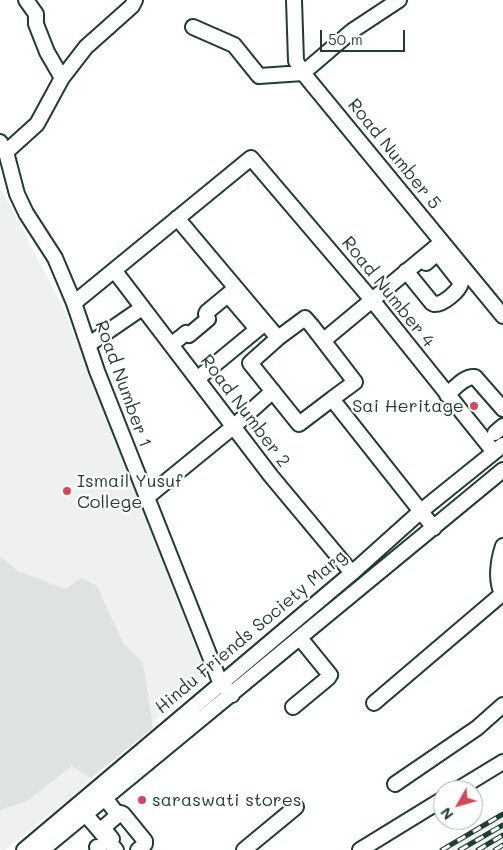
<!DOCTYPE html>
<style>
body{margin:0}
#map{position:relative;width:503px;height:850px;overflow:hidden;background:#fff;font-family:Mali,sans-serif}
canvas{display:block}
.north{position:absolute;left:433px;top:780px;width:50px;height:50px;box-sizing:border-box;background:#fff;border:1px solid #a5b1ae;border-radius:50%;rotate:232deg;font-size:14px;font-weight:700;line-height:20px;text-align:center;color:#1f3d34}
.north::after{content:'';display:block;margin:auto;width:18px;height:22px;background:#d1495b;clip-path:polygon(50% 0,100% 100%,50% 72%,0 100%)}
.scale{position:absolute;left:320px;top:30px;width:85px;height:22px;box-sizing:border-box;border:2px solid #1f3d34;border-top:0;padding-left:6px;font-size:15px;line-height:18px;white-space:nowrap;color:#1f3d34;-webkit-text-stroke:4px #fff;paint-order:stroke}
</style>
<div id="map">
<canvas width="503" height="850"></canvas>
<div class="north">N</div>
<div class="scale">50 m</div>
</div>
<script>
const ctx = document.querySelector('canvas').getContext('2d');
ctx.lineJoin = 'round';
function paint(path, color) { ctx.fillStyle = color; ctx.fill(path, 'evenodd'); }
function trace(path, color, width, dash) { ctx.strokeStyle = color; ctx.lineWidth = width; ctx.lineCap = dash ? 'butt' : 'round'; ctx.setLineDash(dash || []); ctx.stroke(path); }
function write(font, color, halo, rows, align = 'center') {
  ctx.font = font + ' Mali,sans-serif'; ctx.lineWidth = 4.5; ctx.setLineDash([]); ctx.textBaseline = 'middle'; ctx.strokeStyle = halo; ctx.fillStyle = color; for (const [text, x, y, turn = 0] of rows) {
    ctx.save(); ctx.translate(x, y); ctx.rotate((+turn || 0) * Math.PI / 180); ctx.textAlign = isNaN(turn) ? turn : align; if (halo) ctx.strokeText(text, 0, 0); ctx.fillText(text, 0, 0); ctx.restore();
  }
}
const built = new Path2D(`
 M0,187l64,122 142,365 -133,121 -68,55h-5z
 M503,811v39h-66z`);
const green = new Path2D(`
 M0,556l18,15 47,18 16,-11 16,8 26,57 20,20 10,65 -62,50 -19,-12 -45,35 -27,9z`);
const minor = new Path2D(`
 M294,0l2,61 7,12 200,243
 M193,27l41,18 25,31 44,-3 49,-42 47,-31
 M62,78l24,-31 46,-41 3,-6
 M0,142l6,10 11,42 9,19 29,45 19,45 23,68 123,311 12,13
 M6,152l31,-28 25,-46 -15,-26 -11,-28v-10l-10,-14
 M177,218l101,120 -28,25 49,61 33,-25 102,129
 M114,270l157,206 81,97
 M406,271l26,32 2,1c9,1 25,-13 27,-21l-22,-28h-4l-9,8
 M228,295l29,34
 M74,303l177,-145 121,142 122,152
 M278,338l27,-20 7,8 43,56 -23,17
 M324,340l118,-98
 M88,345l54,-37
 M171,345l15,-12 3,2 19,-16 -2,-5 1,-2 29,-24
 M197,379l68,-56
 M447,395c8,-7 17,-19 28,-18l28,32
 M495,433l8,-7
 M146,498l87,-71 40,-36
 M503,546c-5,15 -8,36 0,49
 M374,703l128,-109
 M293,707l35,-29 2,-3 -30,-37
 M395,784l82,-56 26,-23
 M457,790l46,-28
 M105,798l13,17 3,-2 2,1 22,27v3l-7,6
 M81,809l35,41
 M112,839l-8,-10v-2l14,-12
 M97,847l2,3
 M24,850l328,-277 69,-62 82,-66
 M42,850l461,-380
 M244,850l52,-43
 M360,850l83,-51`);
const rail = new Path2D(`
 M442,850l61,-36
 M460,850l43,-25
 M478,850l25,-15
 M495,850l8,-5`);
const markers = [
 [474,406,5,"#d1495b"],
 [67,491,5,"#d1495b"],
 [142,800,5,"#d1495b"]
];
const streetNames = [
 ["Road Number 5",394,154,51],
 ["Road Number 4",388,292,51],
 ["Road Number 1",123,384,70],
 ["Road Number 2",245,411,53],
 ["Hindu Friends Society Marg",251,632,-40]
];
const poiNames = [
 ["Sai Heritage",464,406,"right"],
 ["Ismail Yusuf",77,481],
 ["College",77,502],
 ["saraswati stores",152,800]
];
paint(built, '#eef1f0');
paint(green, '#dee3e2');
trace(minor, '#1f3d34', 18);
trace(minor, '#fff', 14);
trace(rail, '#1f3d34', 5);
trace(rail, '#fff', 3, [9]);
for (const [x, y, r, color] of markers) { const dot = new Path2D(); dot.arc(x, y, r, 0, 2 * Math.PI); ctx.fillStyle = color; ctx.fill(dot); trace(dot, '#fff', 2); }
write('18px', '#1f3d34', '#fff', streetNames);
write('18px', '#1f3d34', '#fff', poiNames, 'left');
</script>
